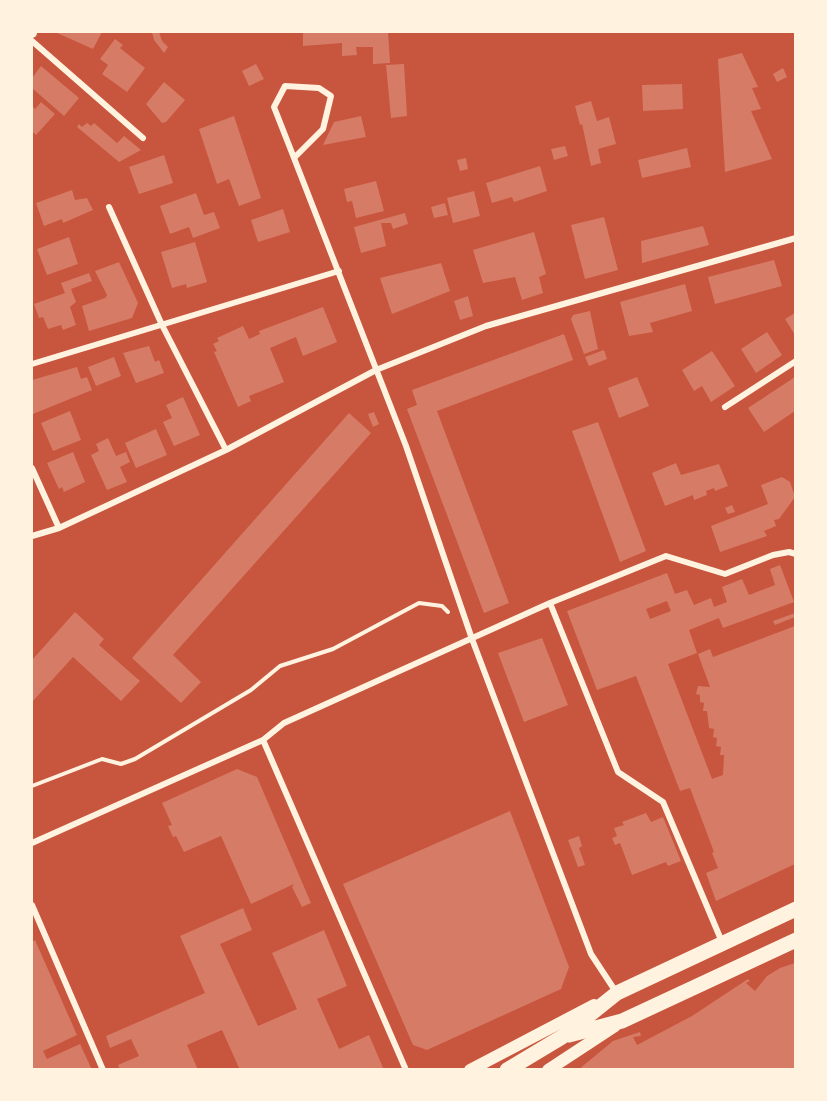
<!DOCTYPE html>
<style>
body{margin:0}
#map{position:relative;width:827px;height:1101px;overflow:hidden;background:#c8553d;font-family:"Roboto Condensed",sans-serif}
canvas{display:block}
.frame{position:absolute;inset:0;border:33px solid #fff3e0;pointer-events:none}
</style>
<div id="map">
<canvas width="827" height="1101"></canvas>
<div class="frame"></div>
</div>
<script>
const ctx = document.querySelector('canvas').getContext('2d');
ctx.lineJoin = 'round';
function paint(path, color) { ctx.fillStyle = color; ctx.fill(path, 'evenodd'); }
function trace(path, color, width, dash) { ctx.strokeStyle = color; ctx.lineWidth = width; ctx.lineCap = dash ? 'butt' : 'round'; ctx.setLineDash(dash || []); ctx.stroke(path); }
const building = new Path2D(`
 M55,32h47l-9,17z
 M152,32h7l3,9 6,6 -4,6 -10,-13z
 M303,32h85l2,31 -17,1v-17h-17l1,8 -15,1v-13l-39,3z
 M115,39l8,6 -3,3 25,20 -18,24 -25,-18 6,-9 -8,-6z
 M742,53l16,34 -6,1 9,21 -10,2 21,48 -47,13 -7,-113z
 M256,64l8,15 -15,7 -7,-15z
 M404,64l3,52 -16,2 -5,-53z
 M41,66l38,32 -15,18 -32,-28v-10z
 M783,68l4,9 -10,5 -4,-8z
 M164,82l21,18 -19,22 -4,1 -16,-19z
 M682,84l1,25 -40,2 -1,-26z
 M591,101l6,20 12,-4 7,27 -18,5 3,14 -10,3 -9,-42 -2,1 -5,-19z
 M41,102l14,12 -19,21 -4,-4v-25l3,3z
 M234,116l27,82 -22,8 -10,-27 -12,5 -18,-55z
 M361,116l5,21 -43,8 11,-23z
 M87,123l4,3 3,-3 23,20 7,-7 17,14 -22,12 -42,-35 2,-3 3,3z
 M565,146l3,10 -14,4 -3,-11z
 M687,148l4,19 -49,11 -4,-18z
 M164,155l9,28 -34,11 -10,-27z
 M466,158l2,11 -8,2 -3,-11z
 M540,166l7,25 -33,11 -2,-5 -20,6 -6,-20z
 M376,181l8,30 -28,7 -4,-17 -5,1 -3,-13z
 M72,190l3,10 12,-2 6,12 -30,13 -1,-4 -18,7 -8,-23z
 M474,191l6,25 -27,7 -6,-25z
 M196,193l8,22 10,-3 6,16 -27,10 -4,-11 -19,7 -10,-28z
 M445,203l3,12 -14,3 -3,-11z
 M283,209l7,23 -32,10 -7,-22z
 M405,213l3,11 -15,5 -2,-6h-10l5,23 -25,7 -7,-26z
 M604,217l14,53 -33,9 -14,-54z
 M703,226l6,19 -67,18 -1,-22z
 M534,232l12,42 -7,3 4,16 -21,7 -7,-23 -32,6 -10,-33z
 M69,237l9,27 -31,11 -10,-26z
 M195,242l12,40 -20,6 -1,-4 -14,4 -11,-36z
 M774,260l8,26 -67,18 -7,-27z
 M119,262l19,41 -6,15 -43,13 -7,-25 23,-8 2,-3 -12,-24z
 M441,263l9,28 -58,23 -12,-36z
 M89,273l3,8 -21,8 5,13 -6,5 6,18 -13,5 -2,-5 -13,4 -5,-12 -4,1 -5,-14 31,-11 -4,-10z
 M685,284l7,27 -42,12 3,9 -24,4 -9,-34z
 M468,296l5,20 -13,4 -6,-19z
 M323,307l14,35 -34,14 -7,-19 -26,11 14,34 -35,14 2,5 -13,6 -24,-55 3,-1 -4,-7 6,-3 -2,-3 26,-12 6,13 11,-5 -1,-3z
 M590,311l8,38 -14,5 -13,-35 2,-4z
 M795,313v22l-10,-16z
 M767,332l15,23 -26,18 -15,-24z
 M564,334l9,26 -136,51 72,192 -25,10 -77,-204 10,-4 -5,-15z
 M149,346l6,16 4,-2 5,13 -28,10 -13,-30z
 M604,350l3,9 -18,7 -4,-9z
 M712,351l23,35 -24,16 -9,-16 -8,5 -12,-21z
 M114,357l7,19 -25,10 -8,-19z
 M77,367l4,12 6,-2 5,13 -59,24 -1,-34z
 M637,377l12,29 -30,12 -11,-30z
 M795,377v34l-31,21 -16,-24z
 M183,397l17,38 -26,11 -11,-24 9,-4 -6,-13z
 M70,411l11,29 -28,11 -12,-28z
 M374,412l5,12 -6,3 -5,-13z
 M349,413l22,20 -198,222 28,27 -20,21 -49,-45z
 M598,422l48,129 -26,11 -48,-131z
 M156,429l11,26 -31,13 -11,-25z
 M108,438l8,18 10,-4 4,10 -10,5 7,15 -20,8 -16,-35 8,-4 -3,-7z
 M73,452l12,30 -21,10 -2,-5 -3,2 -12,-26z
 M676,463l5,12 38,-11 9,22 -13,5 -1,-3 -8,3 1,4 -13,5 -1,-5 -28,11 -13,-33z
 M782,477l8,5 5,15 -16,22 -5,1 2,6 -12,5 3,5 -47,16 -9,-26 57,-22 -7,-19z
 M732,505l3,7 -7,2 -3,-6z
 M780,565l14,37 -71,26 -4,-10 -30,12 8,23 -29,11 44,115 11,-4 1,-20h-4l1,-8 -5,-1 1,-8 -4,-1 1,-8 -5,-1 -2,-17h-4l1,-8 -4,-1v-7l-4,-1 2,-8 12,1 -12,-33 12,-5 3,8 82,-31v238l-79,37 -10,-28 12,-5 -6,-15 2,-1 -24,-64 -10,3 -44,-115 -39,14 -30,-79 100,-38 8,21 12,-4 7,15 17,-7 3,9 13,-5 -5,-15 20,-8 7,16 26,-10 -5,-16zM667,601l4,10 -21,8 -4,-10z
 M75,612l29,27 -5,6 41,36 -19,20 -48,-44 -41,45v-42z
 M795,613v4l-20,8 -2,-4z
 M542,638l26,67 -44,17 -26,-69z
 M237,769l20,8 54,126 -9,4 -10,-20 2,-3 -43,20 -30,-68 -37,16 -8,-16 -3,1 -5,-11 4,-1 -10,-22z
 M510,811l59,156 -8,22 -134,61 -14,-5 -70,-161z
 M646,813l5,9 12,-5 18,44 -13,5 -2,-4 -34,13 -12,-32 -5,2 -3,-7 5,-2 -3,-8 10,-3 -2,-3z
 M579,836l3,10 -3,2 6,17 -7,2 -10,-27z
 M243,908l9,22 -32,14 38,82 39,-17 -25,-56 52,-23 23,56 -30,13 22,50 30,-14 15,35h-144l-18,-40 -35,15 11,25h-78l-2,-5 21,-9 -8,-17 -21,9 -4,-12 99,-43 -25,-57z
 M35,940l42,95 -34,16 4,8 33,-15 12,26h-60v-128z
 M795,963v107h-217l35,-29 27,-9 1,4 -8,1 4,8 55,-29 56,-37 2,2 -4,2 9,8 12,-15 13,-8z`);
const path = new Path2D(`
 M32,786l70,-27 19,5 14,-5 116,-69 29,-24 53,-17 86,-46 23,3 6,6`);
const minor = new Path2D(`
 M32,41l111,97
 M294,158l-20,-51 11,-21 34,2 12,8 -8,33 -29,29 112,288 66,193 119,315 25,38
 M109,207l53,118 64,125
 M32,364l307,-93
 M725,407l71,-46
 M32,468l27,60
 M32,536l27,-8 167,-78 150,-80 110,-44 310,-88
 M263,740l143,330
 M32,843l231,-103 21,-17 266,-120
 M32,905l71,165
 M722,942l-59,-140 -45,-30 -68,-169 116,-47 59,18 48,-19 16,-3 7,2`);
const tertiary = new Path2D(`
 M32,33v-1`);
const secondary = new Path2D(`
 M470,1070l124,-65
 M548,1070l67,-44`);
const primary = new Path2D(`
 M569,1035l53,-14 174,-81
 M507,1070l55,-33 55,-44 179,-84`);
paint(building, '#d67c66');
trace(path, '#fff3e0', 4);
trace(minor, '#fff3e0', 6);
trace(tertiary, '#fff3e0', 10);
trace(secondary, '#fff3e0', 12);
trace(primary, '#fff3e0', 15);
</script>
